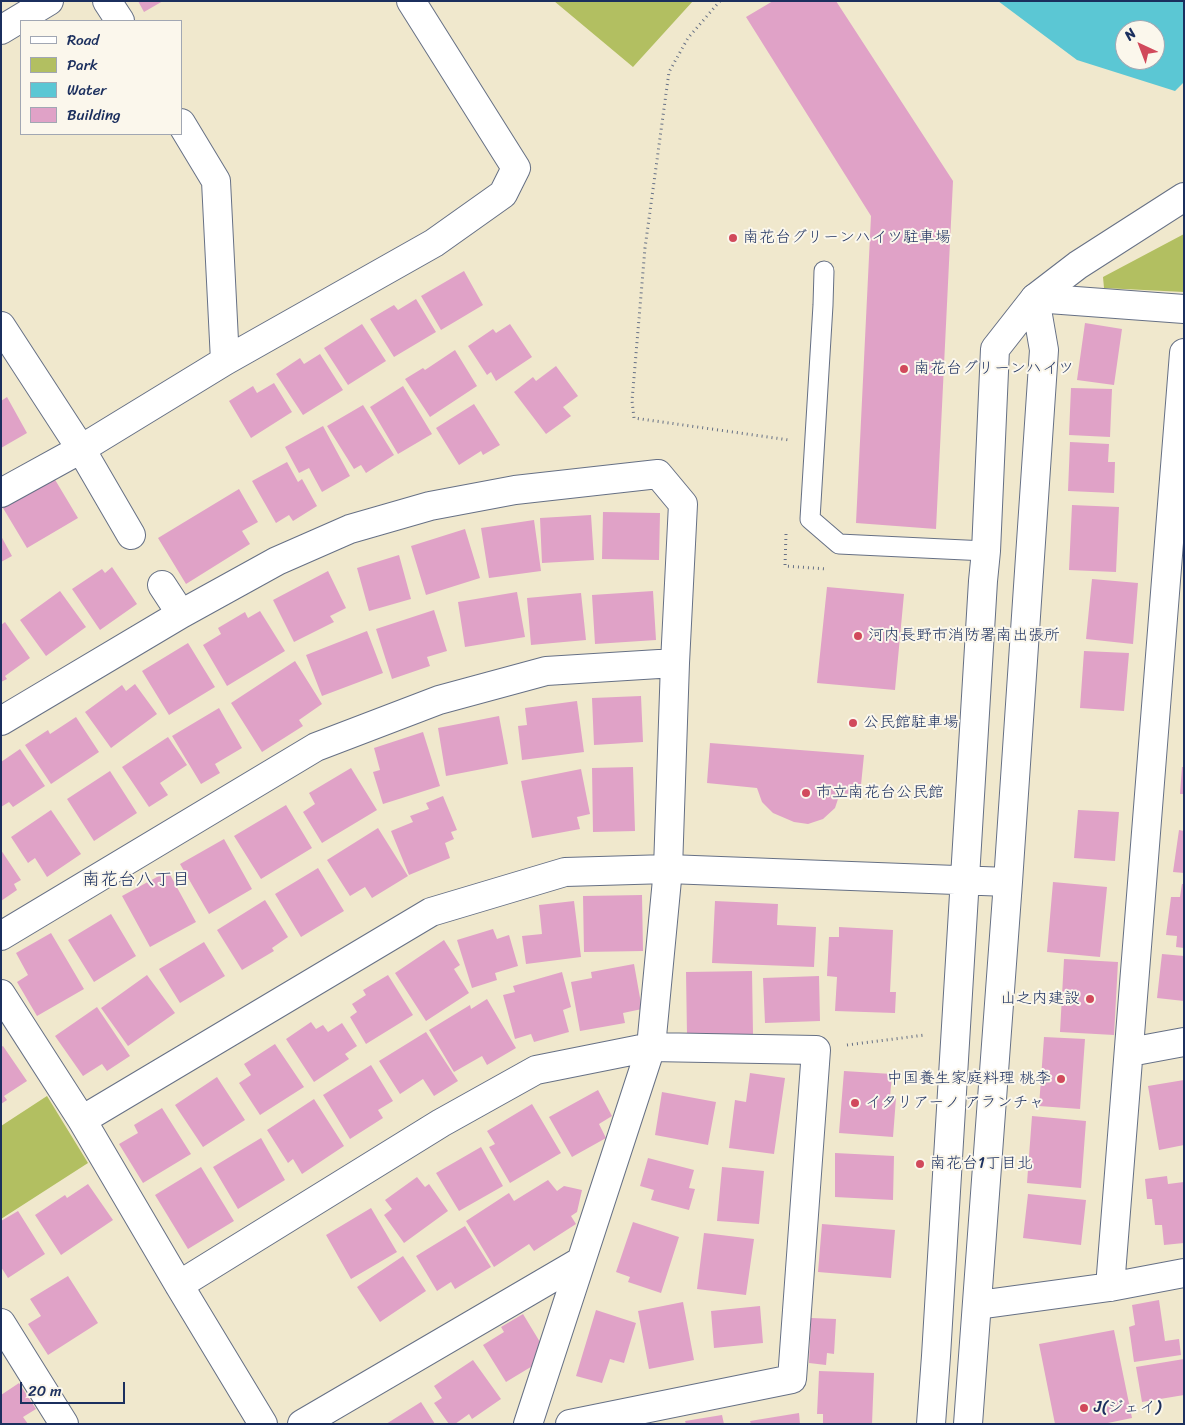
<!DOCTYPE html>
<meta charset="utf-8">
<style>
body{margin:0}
#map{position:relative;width:1185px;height:1425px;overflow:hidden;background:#f0e8cd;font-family:Sriracha,sans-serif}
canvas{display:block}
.frame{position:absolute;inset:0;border:2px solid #1b2f5e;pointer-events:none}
.legend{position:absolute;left:20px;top:20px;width:162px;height:115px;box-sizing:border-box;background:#fbf7ec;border:1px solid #a1a7b3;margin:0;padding:6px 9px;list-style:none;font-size:15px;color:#1b2f5e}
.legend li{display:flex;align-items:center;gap:10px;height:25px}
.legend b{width:25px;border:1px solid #a1a7b3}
.north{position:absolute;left:1115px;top:20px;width:50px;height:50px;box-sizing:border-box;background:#fbf7ec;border:1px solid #a1a7b3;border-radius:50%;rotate:317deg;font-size:14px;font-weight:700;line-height:20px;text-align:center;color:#1b2f5e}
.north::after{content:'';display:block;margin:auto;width:18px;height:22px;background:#d1495b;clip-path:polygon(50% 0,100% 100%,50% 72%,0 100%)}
.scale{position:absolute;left:20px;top:1382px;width:105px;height:22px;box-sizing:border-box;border:2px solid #1b2f5e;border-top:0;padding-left:6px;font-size:15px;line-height:18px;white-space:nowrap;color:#1b2f5e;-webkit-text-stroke:4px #fbf7ec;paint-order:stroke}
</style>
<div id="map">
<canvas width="1185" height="1425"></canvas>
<div class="frame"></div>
<ul class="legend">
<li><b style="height:6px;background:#fff"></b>Road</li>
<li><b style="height:14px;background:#b2bf61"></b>Park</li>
<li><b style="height:14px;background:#5bc7d4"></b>Water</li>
<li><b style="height:14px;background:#e0a2c7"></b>Building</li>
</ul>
<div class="north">N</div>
<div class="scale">20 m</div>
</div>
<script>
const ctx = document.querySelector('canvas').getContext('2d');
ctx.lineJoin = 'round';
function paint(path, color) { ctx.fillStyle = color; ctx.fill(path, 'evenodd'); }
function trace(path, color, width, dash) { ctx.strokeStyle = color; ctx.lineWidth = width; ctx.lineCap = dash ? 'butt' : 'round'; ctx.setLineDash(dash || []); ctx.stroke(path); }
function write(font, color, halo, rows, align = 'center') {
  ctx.font = font + ' Sriracha,"Klee One",sans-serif'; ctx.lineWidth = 4; ctx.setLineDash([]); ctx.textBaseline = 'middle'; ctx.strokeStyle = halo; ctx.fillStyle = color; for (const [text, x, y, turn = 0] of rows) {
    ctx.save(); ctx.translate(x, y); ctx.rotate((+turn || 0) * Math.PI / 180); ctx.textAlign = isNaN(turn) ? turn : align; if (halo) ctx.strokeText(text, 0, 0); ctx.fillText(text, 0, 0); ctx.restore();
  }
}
const green = new Path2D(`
 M554,1h139l-60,66z
 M1184,234v58l-80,-4 -1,-11z
 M47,1096l41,67 -87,56v-93z`);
const water = new Path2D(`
 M998,1h186v81l-9,9 -98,-31zM1125,30h30v30h-30z`);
const building = new Path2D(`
 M138,1h25l-19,11z
 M773,1h63l117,180 -17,348 -80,-6 15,-307 -125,-199z
 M464,271l19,34 -42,25 -20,-34z
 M416,299l20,33 -42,25 -24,-38 24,-14 4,5z
 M1085,323l37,6 -8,56 -37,-5z
 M362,324l24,37 -38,24 -24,-37z
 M510,324l22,33 -36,24 -5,-9 -4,3 -19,-29 25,-17 3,4z
 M455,350l22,36 -47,31 -25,-38 18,-11 2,2z
 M320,354l23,36 -40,25 -27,-41 24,-16 4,6z
 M556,366l22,30 -15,11 8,9 -25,18 -32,-42 19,-15 3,4z
 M274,383l18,29 -41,26 -22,-37 24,-15 4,7z
 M403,386l29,48 -34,20 -28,-47z
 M1071,388l41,1 -2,48 -41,-2z
 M7,397l20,36 -26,15v-47z
 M474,404l26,41 -17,10 -2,-4 -22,14 -23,-37z
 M363,405l31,50 -28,18 -5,-8 -7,4 -27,-43z
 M323,426l27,50 -28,16 -13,-24 -10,5 -14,-26z
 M1070,442l39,2 -1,18h7l-1,31 -46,-2z
 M287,462l11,20 4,-3 15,27 -24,15 -4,-6 -13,8 -24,-42z
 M54,478l24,40 -51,30 -24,-40z
 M239,489l19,33 -16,9 8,13 -64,40 -28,-46z
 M1072,505l47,2 -3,65 -47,-2z
 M603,512l57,1 -1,47 -57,-1z
 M591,515l3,45 -52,3 -2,-45z
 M534,520l7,51 -52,7 -8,-50z
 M465,529l15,49 -54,17 -15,-49z
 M1,536l11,20 -11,6z
 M399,555l12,44 -42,12 -12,-43z
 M112,567l25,37 -37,26 -28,-41 30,-20 3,4z
 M328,571l18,37 -16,8 4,6 -40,20 -21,-42z
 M1092,579l46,4 -5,61 -47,-5z
 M827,587l77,7 -9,96 -78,-7z
 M60,591l26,36 -40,29 -26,-36z
 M653,591l3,49 -61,4 -3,-49z
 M517,592l8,45 -60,10 -7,-45z
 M581,593l5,47 -55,5 -4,-47z
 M434,610l13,41 -20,6 3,9 -38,13 -16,-50z
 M260,611l25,40 -58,35 -24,-41 18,-11 -3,-6 27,-16 3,6z
 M5,622l25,36 -25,18 2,3 -6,3v-57z
 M367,631l16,42 -61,23 -16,-41z
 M188,643l27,44 -46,28 -27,-44z
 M1084,651l45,2 -5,58 -44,-3z
 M295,661l27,43 -23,16 4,6 -41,26 -31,-49z
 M135,684l22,30 -46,34 -26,-36 37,-27 4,6z
 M641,696l2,46 -49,3 -2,-47z
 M577,701l7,51 -62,8 -4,-34 9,-1 -2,-17z
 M219,708l23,40 -27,16 5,9 -19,11 -29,-48z
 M499,716l9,48 -62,12 -8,-48z
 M76,717l23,35 -48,32 -26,-39 23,-15 2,4z
 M423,732l17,54 -57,18 -10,-32 7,-2 -6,-22z
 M168,737l19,28 -27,18 8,12 -19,12 -27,-40z
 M710,743l154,12 -4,40 -20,-2 -5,15 -12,11 -15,5 -14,-2 -21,-9 -11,-11 -5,-14 -50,-5z
 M20,749l25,37 -32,21 -4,-5 -8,5v-45z
 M633,767l2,64 -42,1 -1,-64z
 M1182,767h2v27h-4z
 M351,768l26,42 -55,33 -19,-31 12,-8 -6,-11z
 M581,769l9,45 -13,3 3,12 -48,9 -11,-57z
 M110,771l27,42 -43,28 -27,-42z
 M443,796l14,34 -6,2 3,7 -9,4 5,15 -41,17 -18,-44 22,-9 -3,-6 19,-7 -3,-6z
 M286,805l26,43 -51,31 -27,-43z
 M51,810l30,44 -34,23 -12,-19 -7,5 -17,-26z
 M1078,810l41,2 -4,49 -41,-3z
 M378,828l30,48 -36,22 -7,-11 -15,9 -23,-36z
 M1179,830l5,1v42l-11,-1z
 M224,839l28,50 -43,25 -29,-50z
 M1,850l20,30 -7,4 3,6 -16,11z
 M318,868l26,43 -43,26 -26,-43z
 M168,871l28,51 -46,25 -28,-51z
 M1053,882l54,5 -7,70 -53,-5z
 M1182,884h2v64l-8,-1 1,-11 -11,-1 5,-38h9z
 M642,895l1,56 -59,1 -1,-56z
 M265,900l23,37 -16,11 2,3 -32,19 -25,-40z
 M574,901l7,56 -55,7 -4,-28 20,-2 -3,-29z
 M715,901l63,3 -1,21 39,2 -2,40 -102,-4z
 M111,914l25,42 -42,26 -26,-42z
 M839,927l54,3 -3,62h6l-1,21 -60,-2 2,-34 -10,-1 2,-39h10z
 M493,929l4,10 12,-4 9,31 -23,7 2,7 -25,8 -15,-48z
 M51,933l33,56 -47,27 -20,-34 11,-7 -12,-22z
 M444,940l16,25 -6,4 15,24 -43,28 -31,-48z
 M204,942l21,34 -45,27 -21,-34z
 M1162,954l22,2v45l-27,-3z
 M1064,959l54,3 -4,73 -54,-3z
 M634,964l8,45 -19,4 2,10 -45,8 -9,-49 21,-4 -1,-6z
 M752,971l1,63 -66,1 -1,-63z
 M562,972l9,35 -8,3 6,22 -35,10 -3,-8 -16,5 -12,-44 12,-3 -2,-6z
 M147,975l28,38 -47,33 -27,-38z
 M388,975l25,40 -47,29 -16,-27 7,-5 -5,-8 14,-9 -3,-5z
 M819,976l1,45 -55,2 -2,-45z
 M487,999l29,49 -29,17 -5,-9 -28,16 -25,-42 41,-25 1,4z
 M97,1007l33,49 -23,15 -5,-7 -19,12 -28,-40z
 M311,1022l5,7 7,-4 5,7 14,-9 15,23 -12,8 4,5 -35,23 -28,-43z
 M426,1032l32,49 -24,15 -11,-17 -23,15 -21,-33z
 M1044,1037l41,2 -5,70 -41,-3z
 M275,1044l29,43 -44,28 -21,-32 12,-8 -7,-11z
 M3,1046l24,35 -23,15 3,4 -6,4v-57z
 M371,1065l22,36 -15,9 5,8 -33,21 -27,-44z
 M844,1071l48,3 -2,23 6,1 -3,39 -54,-4z
 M750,1073l35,5 -11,76 -45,-6 6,-48 11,2z
 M217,1077l28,43 -42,27 -28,-42z
 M1184,1080v65l-25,5 -11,-64z
 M598,1090l14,26 -13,8 7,14 -34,19 -23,-40z
 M662,1092l54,10 -8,43 -53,-10z
 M314,1099l30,47 -42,28 -9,-15 -5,4 -21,-33z
 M532,1104l29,49 -51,30 -21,-36 6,-3 -8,-13z
 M162,1108l29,46 -48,29 -24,-39 19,-11 -4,-8z
 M1032,1116l54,5 -5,67 -54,-5z
 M261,1138l24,42 -47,29 -25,-42z
 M481,1147l22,39 -44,25 -23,-38z
 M835,1153l59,3 -1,44 -58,-3z
 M648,1158l46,12 -5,18 6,1 -6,21 -38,-10 3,-10 -14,-4z
 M201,1167l33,54 -46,28 -33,-54z
 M722,1167l42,4 -5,53 -42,-3z
 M1167,1176l1,8 16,-2v61l-20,2 -2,-20h-7l-3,-26h-5l-2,-20z
 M417,1177l8,10 4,-3 19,27 -44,32 -20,-28 8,-6 -7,-9z
 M548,1180l9,11 7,-5 18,4 -5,22 -6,4 5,8 -42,27 -5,-7 -35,23 -28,-46 43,-28 5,8z
 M88,1184l25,36 -52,35 -26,-40 30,-20 2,3z
 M1028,1194l58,6 -5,45 -58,-7z
 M371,1208l26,44 -46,27 -25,-44z
 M18,1211l27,43 -37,24 -7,-11v-46z
 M633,1222l46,15 -18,56 -33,-11 2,-5 -14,-5z
 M822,1224l73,6 -4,48 -73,-6z
 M465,1226l26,41 -36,22 -4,-7 -14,9 -21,-35z
 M704,1233l50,6 -8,56 -49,-6z
 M403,1256l23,35 -46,31 -23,-35z
 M68,1276l30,47 -50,32 -20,-31 13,-8 -11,-17z
 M1159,1300l6,41 14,-2 2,16 -47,7 -5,-35 6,-2 -3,-20z
 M683,1302l11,58 -45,9 -11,-58z
 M760,1306l3,37 -49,5 -3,-37z
 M596,1310l40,13 -12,40 -14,-4 -8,24 -26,-7z
 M523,1314l20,33 -4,15 -33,20 -23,-37 21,-13 -3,-5z
 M811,1318l25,1 -2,35 -7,-1 -1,12 -17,-2z
 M1114,1330l18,88 -29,6h-48l-16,-80z
 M1184,1359v36l-42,7 -6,-35z
 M473,1360l28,39 -29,20 -3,-5 -14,10h-6l-15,-21 8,-5 -8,-12z
 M819,1371l55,2 -2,51h-49v-10h-6z
 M19,1383l17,26 -13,8 5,7h-27v-29z
 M421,1402l14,22h-49z
 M799,1413l1,11h-49l-1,-3z
 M722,1415l2,9h-38l-1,-3z`);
const path = new Path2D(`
 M720,1l-32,37 -19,34 -24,176 -13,153 2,17 155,22
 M786,534l-1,32 42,3
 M847,1045l78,-10`);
const lane = new Path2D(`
 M824,271l-1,34 -13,214 29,25 147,7`);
const street = new Path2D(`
 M107,1l13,20
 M1,30l48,-29
 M181,123l35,58 9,180
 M1035,298l149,11
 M1,326l80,123 50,86
 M1,493l80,-44 144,-88 209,-118 69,-49 13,-26 -105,-167
 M162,585l19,29
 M1,721l180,-107 96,-53 73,-32 80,-23 85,-16 143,-16 25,30 -8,159 -7,206 -17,178 -123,377
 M1,936l315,-189 123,-47 107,-29 129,-8
 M1,994l81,126 97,165 84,139
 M1130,1052l54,-10
 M82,1120l349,-208 134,-40 103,-3
 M179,1285l262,-162 95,-53 115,-23 165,3 -24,329 -222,45
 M1110,1287l74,-934
 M978,1305l132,-18 74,-14
 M1,1323l63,101
 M302,1424l279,-163`);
const secondary = new Path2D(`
 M668,869l340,13
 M931,1424l5,-68 47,-775 3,-30 9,-202 40,-51 43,-33 106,-68
 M968,1424l40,-542 36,-532 -9,-52`);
const markers = [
 [733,238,5,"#d1495b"],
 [904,369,5,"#d1495b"],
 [858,636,5,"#d1495b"],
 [853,723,5,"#d1495b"],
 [806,793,5,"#d1495b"],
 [1090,999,5,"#d1495b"],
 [1061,1079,5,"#d1495b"],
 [855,1103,5,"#d1495b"],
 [920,1164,5,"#d1495b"],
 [1084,1408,5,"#d1495b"]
];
const poiNames = [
 ["南花台グリーンハイツ駐車場",743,238],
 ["南花台グリーンハイツ",914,369],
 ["河内長野市消防署南出張所",868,636],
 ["公民館駐車場",863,723],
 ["市立南花台公民館",816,793],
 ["山之内建設",1080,999,"right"],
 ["中国養生家庭料理 桃李",1051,1079,"right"],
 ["イタリアーノ アランチャ",865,1103],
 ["南花台1丁目北",930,1164],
 ["J(ジェイ)",1094,1408]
];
const neighbourhoodNames = [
 ["南花台八丁目",136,880]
];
paint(green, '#b2bf61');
paint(water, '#5bc7d4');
paint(building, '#e0a2c7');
trace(lane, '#667085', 21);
trace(street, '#667085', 30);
trace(secondary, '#667085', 30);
trace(path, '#667085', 3, [1, 4]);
trace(lane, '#fff', 19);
trace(street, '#fff', 28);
trace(secondary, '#fff', 28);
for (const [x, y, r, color] of markers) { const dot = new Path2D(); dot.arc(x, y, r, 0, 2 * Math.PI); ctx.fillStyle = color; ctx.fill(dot); trace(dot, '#fbf7ec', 2); }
write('16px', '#1b2f5e', '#fbf7ec', poiNames, 'left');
write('18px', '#1b2f5e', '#fbf7ec', neighbourhoodNames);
</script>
